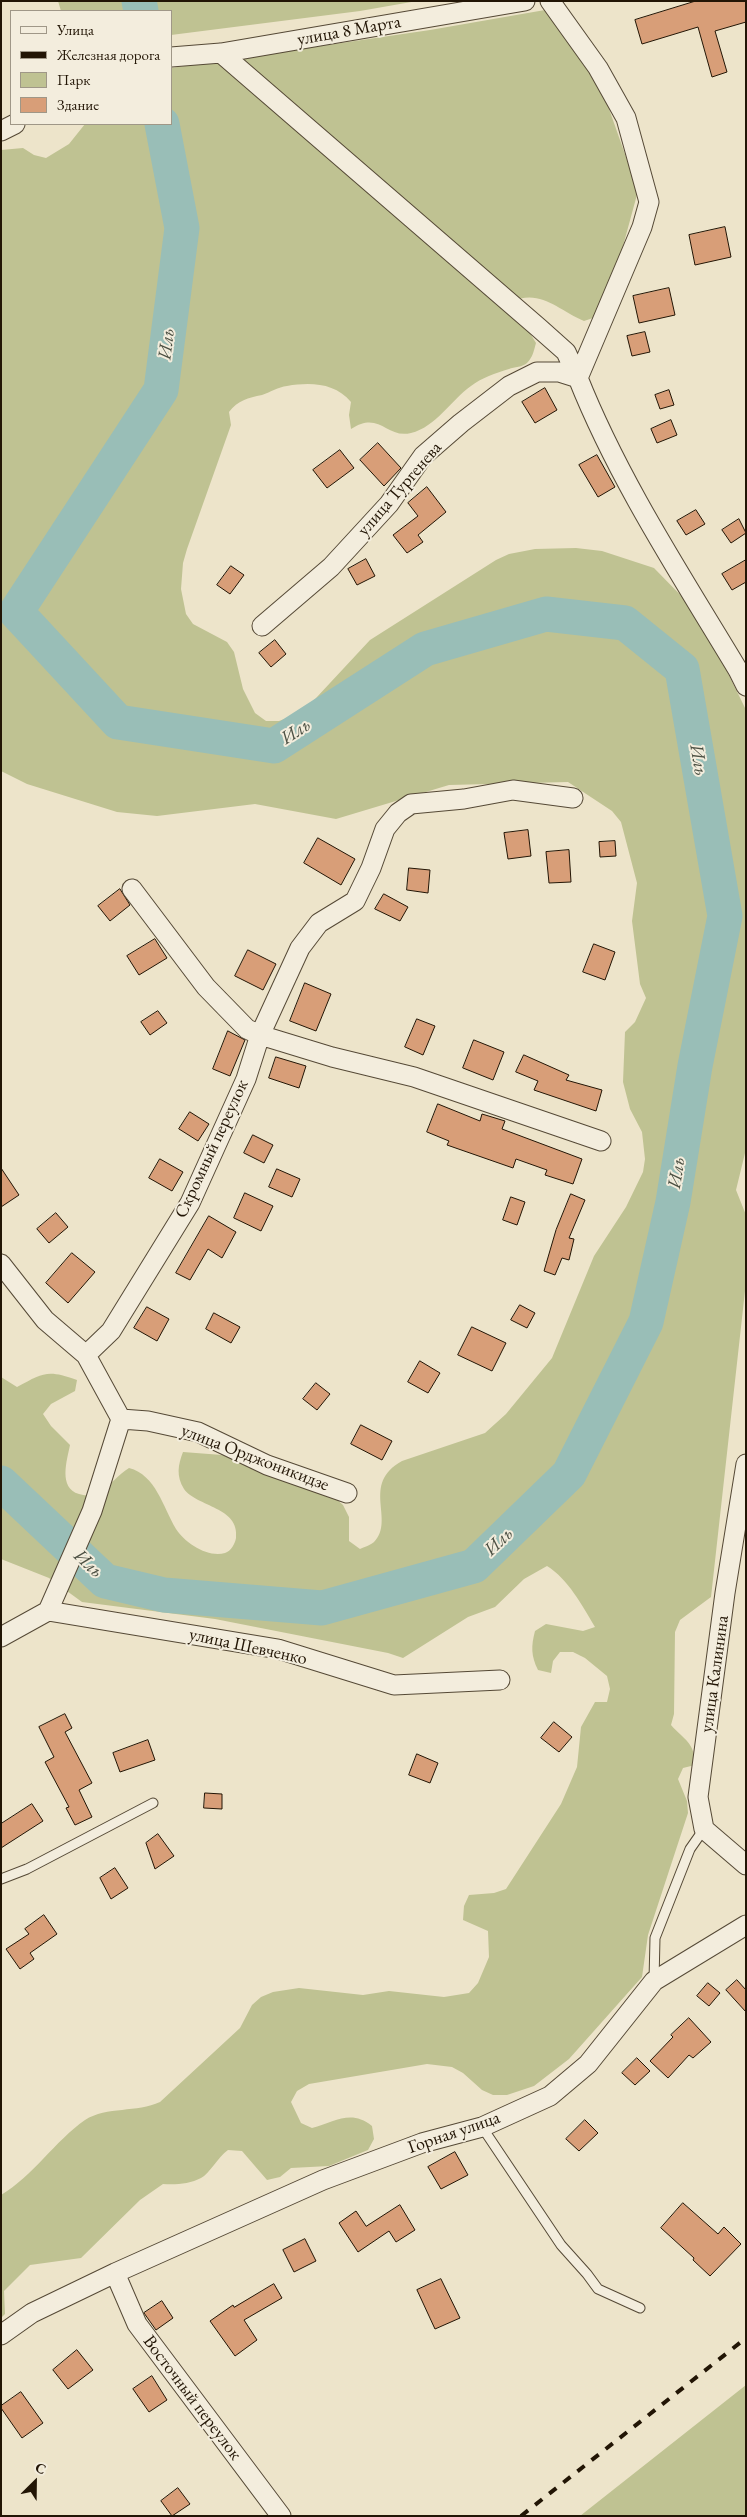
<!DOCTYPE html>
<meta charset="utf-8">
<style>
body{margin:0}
#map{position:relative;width:747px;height:2517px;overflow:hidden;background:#ede4ca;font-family:"EB Garamond",serif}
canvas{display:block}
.frame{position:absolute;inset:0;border:2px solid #221505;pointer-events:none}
.legend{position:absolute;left:10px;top:10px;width:162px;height:115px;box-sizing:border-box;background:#f3eddd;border:1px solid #9f9787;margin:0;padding:6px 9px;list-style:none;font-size:15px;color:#221505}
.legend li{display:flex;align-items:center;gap:10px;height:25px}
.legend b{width:25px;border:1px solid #9f9787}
.north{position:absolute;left:10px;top:2457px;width:50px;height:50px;-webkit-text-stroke:4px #f3eddd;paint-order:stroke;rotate:23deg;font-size:14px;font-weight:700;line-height:20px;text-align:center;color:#221505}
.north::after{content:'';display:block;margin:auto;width:18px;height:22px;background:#221505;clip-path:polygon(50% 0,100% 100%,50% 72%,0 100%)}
</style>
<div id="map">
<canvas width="747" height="2517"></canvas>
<div class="frame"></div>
<ul class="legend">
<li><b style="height:6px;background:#f3eddd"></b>Улица</li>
<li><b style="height:6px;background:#221505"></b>Железная дорога</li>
<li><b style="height:14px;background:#bfc292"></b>Парк</li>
<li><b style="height:14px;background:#d89e78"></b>Здание</li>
</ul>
<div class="north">С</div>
</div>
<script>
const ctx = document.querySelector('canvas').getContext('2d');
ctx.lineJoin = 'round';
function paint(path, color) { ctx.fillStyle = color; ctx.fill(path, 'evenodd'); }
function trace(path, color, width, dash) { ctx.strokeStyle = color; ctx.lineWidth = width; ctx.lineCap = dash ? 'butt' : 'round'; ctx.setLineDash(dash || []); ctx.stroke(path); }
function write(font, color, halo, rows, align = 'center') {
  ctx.font = font + ' "EB Garamond",serif'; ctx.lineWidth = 4; ctx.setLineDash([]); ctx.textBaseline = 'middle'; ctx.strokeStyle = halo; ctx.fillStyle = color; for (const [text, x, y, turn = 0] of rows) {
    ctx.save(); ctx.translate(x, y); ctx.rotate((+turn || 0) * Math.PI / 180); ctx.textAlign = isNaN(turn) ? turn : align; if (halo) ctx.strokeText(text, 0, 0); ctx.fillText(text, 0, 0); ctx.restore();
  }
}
const green = new Path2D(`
 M58,1h359l-57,10 -189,24v-24h-110z
 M545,10l61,82 2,14 30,85 -18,66 -24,60 -12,4c-26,-11 -44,-33 -73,-19l25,41c-2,7 -3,14 -9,20 -4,4 -13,4 -18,6 -13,4 -28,9 -38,17 -20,14 -35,41 -60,47 -25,6 -31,-23 -60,-4l-2,-14 2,-13c-16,-19 -40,-20 -64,-16 -9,1 -16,6 -25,9 -14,3 -24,5 -33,17l2,13 -44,124 -4,14 -2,26 5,25 7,10 34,18 7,10 9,37 12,24 11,8h13l24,-9 67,-72 126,-80 13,-6 26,-5 41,-1 26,3 52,17 45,46 47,96v439l-10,41 10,25 -1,76 -34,306 -31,23 -5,12 -1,82 -3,11c13,15 24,17 24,40l-12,3 -5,11 9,22 1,12 -40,122 -6,42 -73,82 -35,27 -27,9h-14l-11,-5 -19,-17 -11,-6 -25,-3 -118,20 -12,7 -6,11 10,21 11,5c23,-6 39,-19 60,-2l2,13 -6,11 -39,16 -38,2 -11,9 -13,3 -25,-29 -14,-1c-10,7 -19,24 -27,28 -11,6 -26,7 -38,6l-23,16 -59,58 -51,7 -26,26 1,23 -4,4v-123c32,-19 54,-54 84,-75 22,-14 52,-7 75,-18l80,-74 12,-23 9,-8 12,-5 26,-4 64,7 26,-4 55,6 25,-4 9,-10 11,-26 -1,-26 -25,-11 1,-14 5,-11 25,-2 12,-4 55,-85 16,-37 4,-40 14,-25h12l3,-13 -3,-13 -22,-18 -12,-6h-13l-7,9 -2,12 -13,-3c-7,-14 -7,-24 -3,-39l11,-7 37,7 12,-4c-13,-22 -27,-48 -48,-61l-23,13 -29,28 -27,10 -65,41 -15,-5 -173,-34 -133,-17 -33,-24 -48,-19v-182l16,10c26,-14 30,-18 60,-7l-2,11 -24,13 -8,10 8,12 19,19c-3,15 -12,43 9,49 7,2 12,2 19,-2 12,-6 20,-17 31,-24 27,7 34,39 47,61 9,14 32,29 49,24 6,-2 10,-9 11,-15 4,-31 -39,-31 -52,-49 -8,-13 -6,-24 -1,-37l39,3 111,41 10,9 6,12v24l11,8c4,-2 11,-4 14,-7 22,-22 -14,-58 28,-81l83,-28 21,-19 46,-56 42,-102 32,-49 17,-35 2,-13 -3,-27 -12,-23 -7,-27 2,-50 10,-10 11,-24 -6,-14 -8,-63 5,-38 -16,-61 -9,-11 -44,-29 -119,3 -113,34 -81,-15 -98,12 -40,-4 -90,-28 -26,-13v-621l22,-2 11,7 12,3 23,-14 16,-20h86v-56l259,-38z
 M746,2385v131h-166z`);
const river = new Path2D(`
 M139,1l2,10
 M1,1483l104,98 59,14 158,13 152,-42 95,-92 77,-152 27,-120 22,-136 30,-150 -43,-247 -57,-46 -79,-9 -121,35 -151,97 -156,-24 -102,-110 145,-222 21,-162 -20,-104`);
const building = new Path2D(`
 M696,1h50v21l-31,9 12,41 -15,5 -14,-50 -56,17 -7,-24z
 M725,227l6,30 -36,8 -6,-30z
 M669,288l6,27 -36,8 -6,-27z
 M645,332l5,20 -18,4 -5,-20z
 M545,388l12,22 -22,13 -13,-21z
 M669,390l5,15 -14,4 -5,-14z
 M671,420l6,15 -20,8 -6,-14z
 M378,443l23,25 -17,18 -24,-26z
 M340,450l14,18 -27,20 -14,-18z
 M597,455l18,32 -17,10 -19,-32z
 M427,487l19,25 -28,23 5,7 -16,11 -14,-18 25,-19 -10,-13z
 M696,510l9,14 -19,11 -9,-14z
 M739,519l7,14 -15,10 -9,-13z
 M366,559l9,17 -18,9 -9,-16z
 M746,560v22l-14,8 -10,-16z
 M231,566l13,9 -14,19 -13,-9z
 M275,640l11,14 -15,13 -12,-14z
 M528,830l3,26 -23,3 -4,-26z
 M318,838l37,21 -14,26 -37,-22z
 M615,841l1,15 -16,1 -1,-15z
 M569,850l2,32 -22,1 -3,-31z
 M409,868l21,2 -2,23 -21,-3z
 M120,889l10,16 -20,16 -12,-15z
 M384,894l24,13 -8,14 -25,-12z
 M155,939l12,19 -28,17 -12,-19z
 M594,944l21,8 -10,28 -22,-8z
 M248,950l28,14 -13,26 -28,-14z
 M305,983l26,11 -15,37 -26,-10z
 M158,1011l9,12 -17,12 -9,-13z
 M417,1019l18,7 -12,29 -18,-8z
 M228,1031l17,9 -15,36 -17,-7z
 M474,1040l30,12 -11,28 -30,-12z
 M524,1055l45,20 -3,5 36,10 -6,21 -62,-21 4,-9 -22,-9z
 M276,1057l30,9 -7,22 -30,-10z
 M438,1104l42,17 2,-7 23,7 -3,8 80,30 -9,25 -28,-9 2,-5 -31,-11 -3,9 -66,-23 2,-4 -22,-9z
 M190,1112l19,12 -11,17 -19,-12z
 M253,1135l20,10 -9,18 -20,-10z
 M160,1159l23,13 -11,19 -23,-13z
 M1,1168l18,27 -18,12z
 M277,1169l23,10 -8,18 -23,-10z
 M245,1193l28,13 -12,25 -27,-13z
 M571,1194l14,6 -16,38 5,1 -5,21 -7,-2 -7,17 -11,-4 12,-41z
 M511,1197l14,5 -8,23 -14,-5z
 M56,1213l12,14 -19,16 -12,-14z
 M209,1216l27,16 -14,26 -14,-9 -18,31 -14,-7z
 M72,1253l23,19 -27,31 -22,-20z
 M520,1305l15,8 -8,15 -16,-8z
 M147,1307l22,12 -12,22 -23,-13z
 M214,1313l26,14 -9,16 -25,-14z
 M472,1327l34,16 -14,28 -34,-16z
 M420,1361l20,12 -12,20 -20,-11z
 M316,1383l14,11 -13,16 -14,-11z
 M361,1425l31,16 -10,19 -31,-16z
 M65,1714l7,14 -7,4 27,51 -13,7 13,27 -17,8 -9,-17 3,-1 -24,-45 9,-5 -15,-30z
 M554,1722l18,15 -13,15 -18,-14z
 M148,1740l7,20 -35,12 -7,-19z
 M417,1754l21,9 -8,20 -21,-8z
 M205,1793l17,1v15l-18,-1z
 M32,1804l11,17 -42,27v-24z
 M158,1834l16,22 -19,13 -9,-26z
 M115,1868l13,20 -17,11 -11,-21z
 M44,1915l13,19 -27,19 4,6 -14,10 -14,-20 23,-15 -4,-5z
 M737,1980l9,10v22l-20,-22z
 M708,1983l12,10 -11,13 -12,-10z
 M689,2018l22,24 -18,16 -4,-3 -21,23 -18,-17 23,-24 -2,-2z
 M637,2058l13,13 -15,14 -13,-12z
 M585,2120l13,13 -19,18 -13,-12z
 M455,2152l13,23 -27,14 -13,-22z
 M683,2203l35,31 6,-7 17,17 -31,32 -17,-16 1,-2 -33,-30z
 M400,2205l15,25 -19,12 -7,-11 -31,21 -19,-29 17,-12 10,15z
 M305,2239l11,22 -22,11 -11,-22z
 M441,2279l19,39 -25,11 -18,-39z
 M274,2284l8,14 -38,22 13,20 -22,16 -25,-35 23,-16 1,2z
 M162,2301l11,17 -17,12 -12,-17z
 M77,2350l16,20 -25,19 -15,-19z
 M152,2376l15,24 -18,12 -16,-23z
 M21,2392l22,31 -21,15 -21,-30v-2z
 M178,2488l12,16 -18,12 -11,-15z`);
const service = new Path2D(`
 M1,1879l26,-10 126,-66
 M654,1981l1,-43 35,-89 14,-20
 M482,2127l79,118 26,29 11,15 42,19`);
const minor = new Path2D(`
 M550,1l48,67 28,50 23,84 -7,25 -64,151c41,103 103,197 160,292l8,16
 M221,53l318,275 27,24 12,26
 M171,57l50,-4 304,-52
 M1,131l14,-7
 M262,626l69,-59 58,-63 34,-48 38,-33 48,-37 28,-14h22l19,6
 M132,889l74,98 41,42 13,6 72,22 82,20 187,64
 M1,1264l44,56 41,35 35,64 27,2 50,11 69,33 80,28
 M86,1355l25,-24 79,-128 56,-124 14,-44 40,-87 19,-25 36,-22 16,-33 14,-39 13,-16 13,-9 53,-5 49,-9 60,8
 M746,1464l-21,129 -27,204 6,32 42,36
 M48,1611l44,-100 29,-92
 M1,1637l47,-26 230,38 116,36 106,-5
 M115,2273l22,51 144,192
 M1,2335l31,-22 83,-40 208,-93 99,-37 60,-16 68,-31 38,-32 66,-83 92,-56`);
const rail = new Path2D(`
 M521,2516l225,-178`);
const streetNames = [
 ["улица 8 Марта",349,31,-10],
 ["улица Тургенева",400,489,-49],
 ["Скромный переулок",212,1149,-65],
 ["улица Орджоникидзе",255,1458,21],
 ["улица Шевченко",248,1647,12],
 ["улица Калинина",715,1674,-82],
 ["Горная улица",454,2133,-19],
 ["Восточный переулок",192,2398,53]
];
const waterNames = [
 ["Иль",167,344,-83],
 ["Иль",296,732,-33],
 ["Иль",698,760,80],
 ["Иль",677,1173,-81],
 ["Иль",499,1542,-44],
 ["Иль",88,1564,43]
];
paint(green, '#bfc292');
trace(river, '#99beb7', 35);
paint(building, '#d89e78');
trace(building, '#221505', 1);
trace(service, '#554936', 11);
trace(minor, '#554936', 21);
trace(service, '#f3eddd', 9);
trace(minor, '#f3eddd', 19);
trace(rail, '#221505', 4, [9, 9]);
write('18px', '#221505', '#f3eddd', streetNames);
write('italic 19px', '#4c5043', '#f3eddd', waterNames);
</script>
